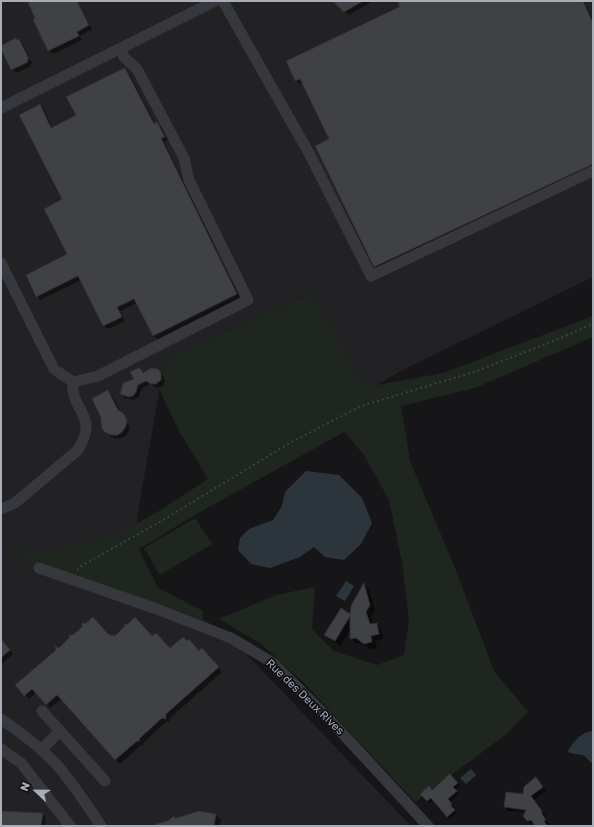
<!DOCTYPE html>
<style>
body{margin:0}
#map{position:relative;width:594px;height:827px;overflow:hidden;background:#161618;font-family:"Golos Text",sans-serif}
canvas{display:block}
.frame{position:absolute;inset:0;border:2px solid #a8adb8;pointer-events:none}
.north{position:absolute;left:16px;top:771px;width:40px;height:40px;-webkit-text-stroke:3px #111113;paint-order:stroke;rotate:292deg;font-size:11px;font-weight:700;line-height:16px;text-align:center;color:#a8adb8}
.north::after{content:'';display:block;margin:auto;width:14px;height:18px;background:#a8adb8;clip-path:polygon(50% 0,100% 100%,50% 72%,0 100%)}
</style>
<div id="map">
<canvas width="594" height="827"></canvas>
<div class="frame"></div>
<div class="north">N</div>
</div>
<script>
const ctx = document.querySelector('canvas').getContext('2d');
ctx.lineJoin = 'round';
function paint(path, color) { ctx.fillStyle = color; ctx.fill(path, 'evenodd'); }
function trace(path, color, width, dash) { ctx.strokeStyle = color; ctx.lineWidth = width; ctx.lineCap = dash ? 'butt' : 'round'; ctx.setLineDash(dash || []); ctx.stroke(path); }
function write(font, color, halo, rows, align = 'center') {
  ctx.font = font + ' "Golos Text",sans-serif'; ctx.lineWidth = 3.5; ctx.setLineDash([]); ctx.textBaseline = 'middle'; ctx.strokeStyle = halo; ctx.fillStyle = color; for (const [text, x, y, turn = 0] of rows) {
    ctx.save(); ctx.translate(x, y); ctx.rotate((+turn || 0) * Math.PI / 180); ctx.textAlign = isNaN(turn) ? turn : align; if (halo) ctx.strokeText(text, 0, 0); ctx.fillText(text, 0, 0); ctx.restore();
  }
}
const built = new Path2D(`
 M1,1h592v276l-188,92 -50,28 -47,-103 -143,64 -27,154 -4,61 97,65 180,188h-410z`);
const green = new Path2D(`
 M308,294l6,5 43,75 14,12 72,-13 150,-57v21l-118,51 -74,18 9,55 45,107 39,103 34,41 -20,21 -93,69 -110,-118 -45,-41 -41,-24 57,-24 39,-8 -3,42 22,22 43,14 27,-10 5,-35 -7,-58 -13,-62 -25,-45 -20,-23 -144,80 -61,37 19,39 45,23 -1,20 -133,-47 -59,-34 41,-1 61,-12 47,-26 49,-32 -29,-48 -20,-42 6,-31z
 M195,518l17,26 -52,31 -16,-27z`);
const water = new Path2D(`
 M306,471l33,4 23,23 10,25 -11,21 -17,16 -19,-3 -11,-10 -14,10 -30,11 -19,-4 -13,-14 2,-12 9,-9 24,-9 9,-14 3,-14z
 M346,581l8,5 -9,15 -9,-5z
 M593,731v33l-10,-9 -13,-2 -2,-2c6,-10 13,-19 25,-20z
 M471,769l5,6 -10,9 -6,-6z`);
const shadow = new Path2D(`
 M35,1h42l15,28 -12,7 2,4 -29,14 -4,-4 -12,-31z
 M335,1h38l-24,14z
 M399,1h185l9,19v149l-214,101 -4,-4 -44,-126 -28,-57 -3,1 -4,-4 105,-72z
 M19,40l4,4 9,19 -2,1 1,2 -15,7 -4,-4 -11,-22z
 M125,69l4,4 26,51h2l4,3 7,13 -4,2 76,156 -82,41 -4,-3 -17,-33 -17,8 5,10 -17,8 -4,-3 -23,-46 -41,20 -3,-4 31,-41 -5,-55 -23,-94 4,3 8,19 26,-12z
 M140,369l4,4 15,-2 4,4 2,6 -2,5 -6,2 -7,-4 -8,4 -3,9 -6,3 -8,-2 -4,-4 14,-15z
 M108,392l4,3 16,30h2l-3,-7 3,7 -1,5 -2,5 -5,3 -6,1 -5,-2 -4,-5z
 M365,585l4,4 6,21 -4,7 2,8 3,-1 5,5 3,10 -9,2 2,7 -7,1 -8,-6 -6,1 -5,-5v-11l-11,18 -9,-6 -5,-5 15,-25 10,6 1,-10z
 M108,636l7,1h37l18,13 29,2 7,2 16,18 -53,47 1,3h-4l-23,21 1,2h-3l-21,19 -59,-65 -11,9 -14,-15 -7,6 -13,-14 43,-36z
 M1,640l12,14 -12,11z
 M450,775l10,11 -6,4 4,4 -8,8 4,5 -2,2 5,4 -7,6 -16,-20 -4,4 -8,-9 10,-2z
 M540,783l6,8 -12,9 12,16 -1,2 4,6 -2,2h-11l-1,-2h-3l-4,-4 -2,-8 -18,-1 -3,-4 19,-12z
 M1,812l41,2 4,4 -1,8h-44z
 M200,812l16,3 5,5 -1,6h-56l10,-9 2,2z`);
const building = new Path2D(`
 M33,1h44l12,24 -12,7 2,4 -31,15 -15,-31 2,-2 -7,-15z
 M333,1h30l-19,11z
 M398,1h185l10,22v141l-219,103 -59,-121 14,-7 -29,-60 -5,2 -9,-20 113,-54z
 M16,38l1,2 2,-1 10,20 -2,1 1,2 -17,8 -10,-21v-3z
 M125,68l29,56 3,-2 8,15 -4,1 76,156 -84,42 -19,-37 -17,8 5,10 -19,9 -25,-50 -42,21 -10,-22 41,-21 -23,-45 18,-10 -43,-84 21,-11 11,24 25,-13 -10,-18z
 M140,368l3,5 8,-5 7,1 3,4v7l-5,4h-5l-5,-3 -8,4 -2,7 -3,4 -4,1 -9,-3 3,-11 11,-4 -4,-7z
 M108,390l10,20 5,3 4,7 -1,6 -3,5 -5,4h-7l-5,-2 -4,-4 -1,-6v-5l-9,-19z
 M364,583l6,22 -4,7 4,12 7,-1 2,11 -8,2 1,6 -8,2 -8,-6 -6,1v-23l-15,25 -11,-6 17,-27 9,6 1,-8z
 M93,617l15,17 7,2 9,-9 1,-3h3l7,-7 17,19 4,-3 14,15 13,-11 4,4 2,-2 10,12 3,-3 17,19 -53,47v5l-4,-1 -23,21 1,2h-3l-22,19 -58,-65 -11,10 -14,-16 -8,7 -9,-11 41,-35 -1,-4 4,2 10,-10v-3h4l9,-8v-4h4z
 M1,639l9,11 -9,8z
 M450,774l8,9 -5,4 4,4 -9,8 4,5 -1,2 4,4 -8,7 -16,-19 -4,3 -7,-7 9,-8 3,4z
 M536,777l7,10 -12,9 11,15v3l4,6 -2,1 3,5h-12l-4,-6 -4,1 -4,-5 3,-6 -22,-3 2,-15 17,2 1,-7z
 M1,811l42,2 -2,13h-40z
 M200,811l16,3 -2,12h-58v-2l11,-3 7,-5 1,2z`);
const path = new Path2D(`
 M77,570l4,-4 82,-46 125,-76 73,-38 113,-34 82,-32 37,-16`);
const minor = new Path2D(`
 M223,1l87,154 61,121 222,-105
 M1,108l214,-107
 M1,263l53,106 19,13 25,-6 150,-76 -59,-120 -5,-22 -47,-89 -13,-12 -3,-8
 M1,509l14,-6 63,-53c4,-7 9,-18 8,-26 -3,-16 -15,-23 -13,-42
 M39,568l115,40 77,30 42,25 57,57 98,106
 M42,711l63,70
 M1,719c19,13 39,28 55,45 17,19 31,41 45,62
 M1,749l20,14 49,63
 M41,750l19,-19`);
const streetNames = [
 ["Rue des Deux Rives",305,697,44]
];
paint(built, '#222225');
paint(green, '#1e261f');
paint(water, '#2c353c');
paint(shadow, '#0007');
paint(building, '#404145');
trace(building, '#303034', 1);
trace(path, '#3d3f44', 2, [2, 3]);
trace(minor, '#37383d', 11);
write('11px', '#a8adb8', '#111113', streetNames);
</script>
